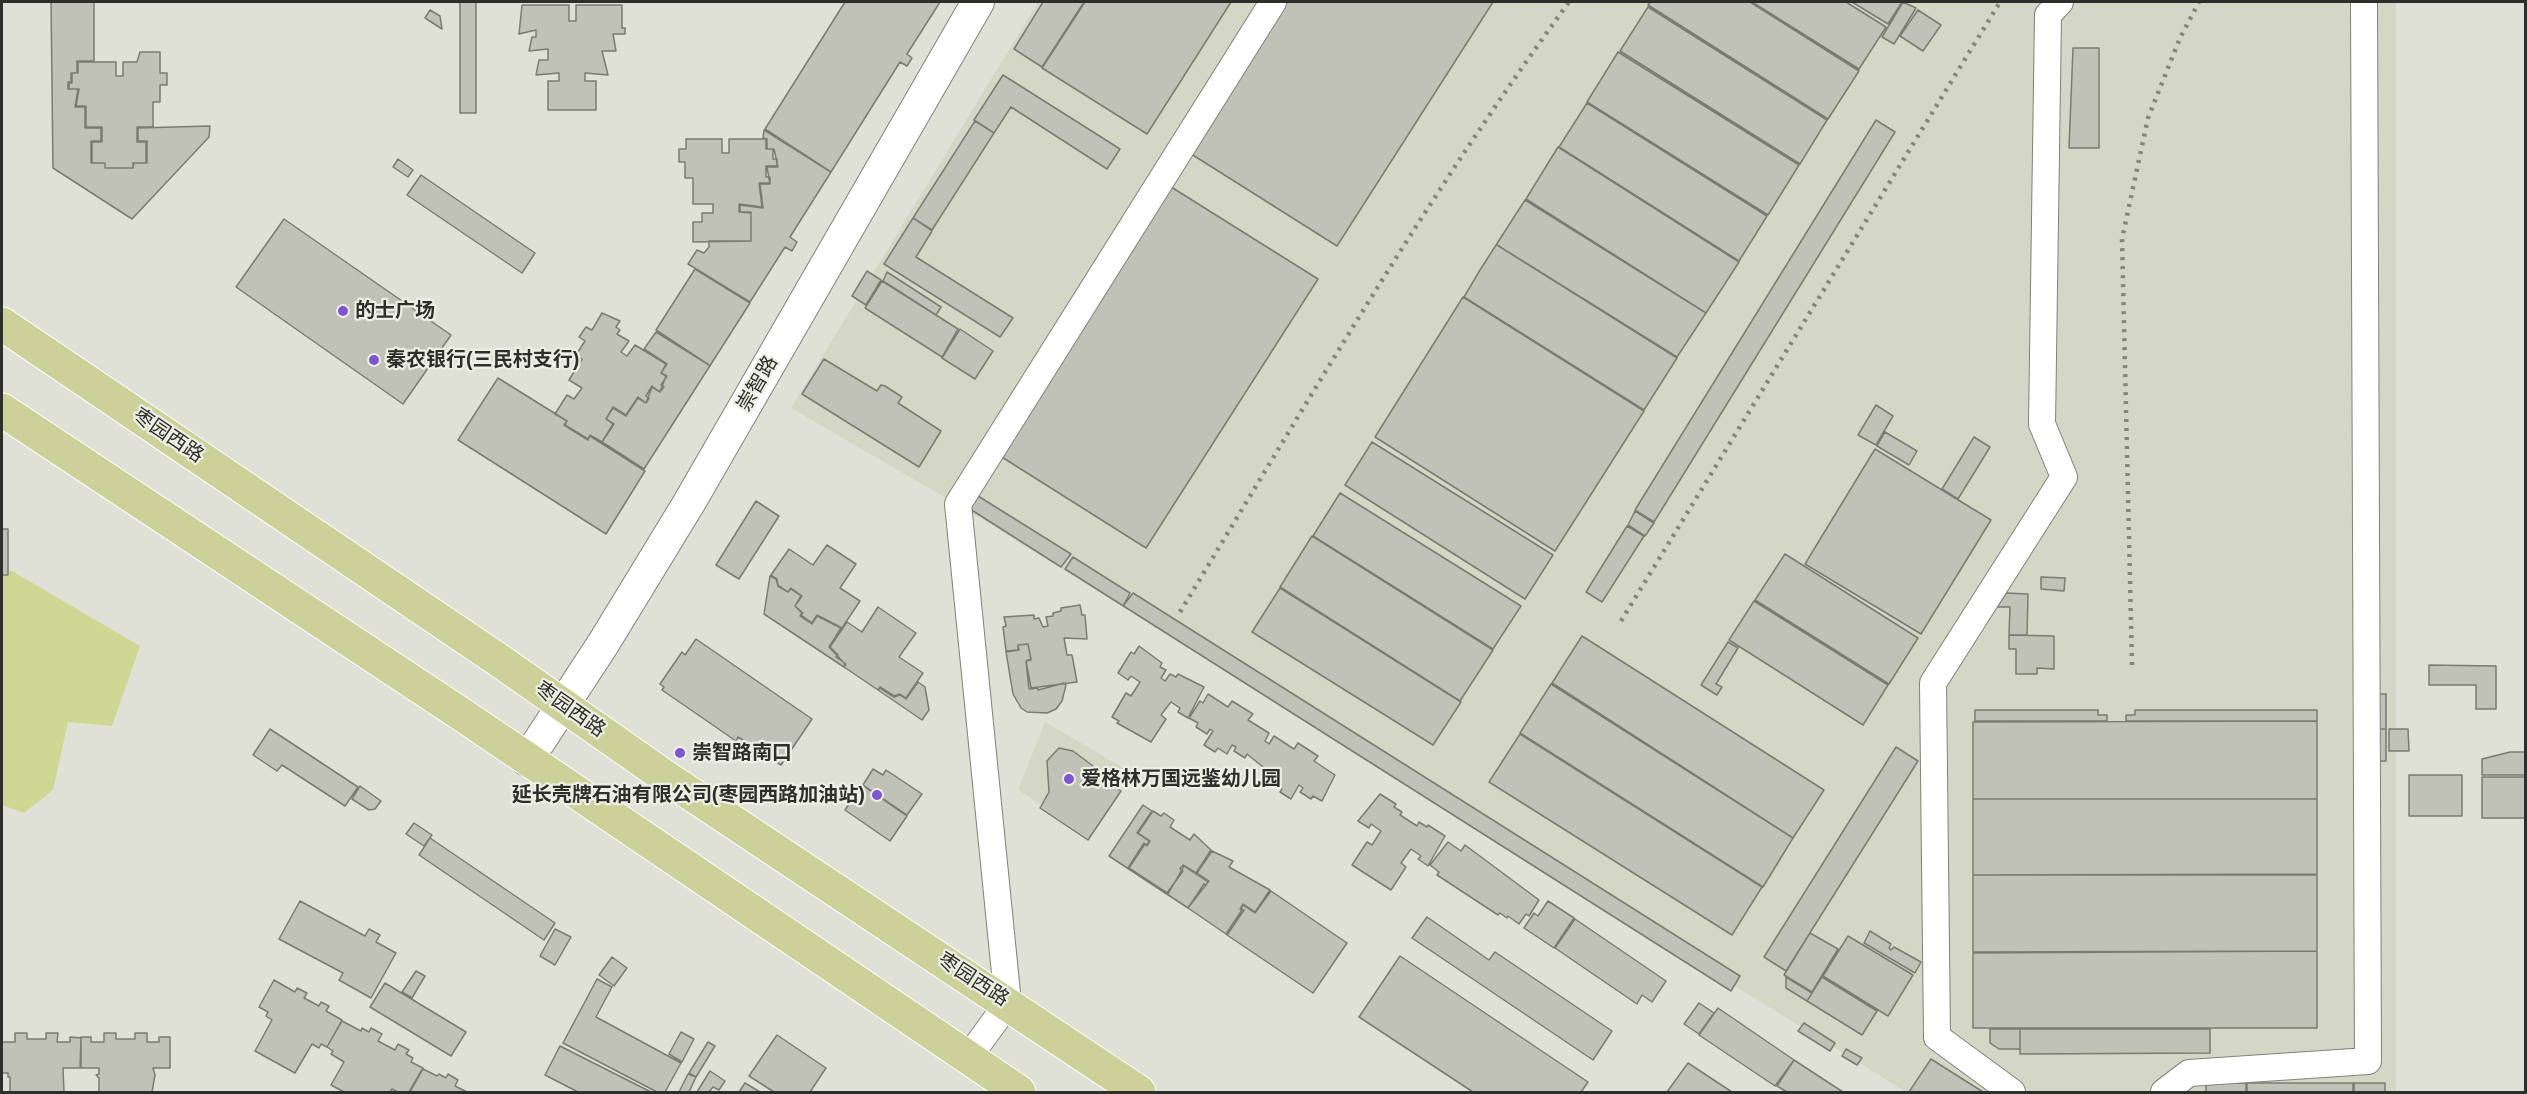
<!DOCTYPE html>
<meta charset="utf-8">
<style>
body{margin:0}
#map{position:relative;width:2527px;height:1094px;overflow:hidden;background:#e0e1d6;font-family:Arial,sans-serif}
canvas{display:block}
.frame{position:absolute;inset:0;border:3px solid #2e2f2b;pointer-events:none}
</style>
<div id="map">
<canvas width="2527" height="1094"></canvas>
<div class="frame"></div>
</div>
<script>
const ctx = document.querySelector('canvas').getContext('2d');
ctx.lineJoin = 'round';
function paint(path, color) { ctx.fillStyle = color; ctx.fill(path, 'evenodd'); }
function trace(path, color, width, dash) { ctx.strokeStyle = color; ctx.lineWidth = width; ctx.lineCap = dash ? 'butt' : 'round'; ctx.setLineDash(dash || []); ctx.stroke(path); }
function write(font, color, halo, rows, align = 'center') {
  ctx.font = font + ' Arial,"Noto Sans SC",sans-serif'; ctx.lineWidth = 4.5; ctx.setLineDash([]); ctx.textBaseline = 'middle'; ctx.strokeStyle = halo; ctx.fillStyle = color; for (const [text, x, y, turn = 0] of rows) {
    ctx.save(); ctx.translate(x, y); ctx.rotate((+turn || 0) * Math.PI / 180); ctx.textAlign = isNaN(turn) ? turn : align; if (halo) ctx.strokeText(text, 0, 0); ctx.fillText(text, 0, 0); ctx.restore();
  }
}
const built = new Path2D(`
 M1038,2h1358v1090h-490l-939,-582 -176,-102z
 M1045,722l77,45 -42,62 -62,-39z`);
const green = new Path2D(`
 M2,570l10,1 128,75 -28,80 -44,-4 -15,68 -29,23 -22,-8z`);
const building = new Path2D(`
 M51,2h43v59h-17v12h-6v9h-3v7h10l-3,18h10v21h16v13h-10v22h14v5h28l1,-5h13v-22h-9v-13l72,-2 -1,11 -77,82 -79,-51z
 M460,2h16v111h-16z
 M845,2h95l-33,52 5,4 -5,8 -7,-4 -69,110 -66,-43z
 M1043,2h41l-42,65 -28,-18z
 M1085,2h146l-84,132 -105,-66z
 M1284,2h209l-156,244 -149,-94z
 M1650,2h100l109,69 -31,48 -180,-114z
 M1752,2h94l40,25 -27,42z
 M1852,2h50l-14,22z
 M1903,2l13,6 -22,36 -12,-7z
 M522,5h47v16h7v-16h46v23h3v6h-12l3,17h-14l6,24 -23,-2v8h11v29h-48v-29h11v-8l-23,2 3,-15h9v-11l-19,2 3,-14h4v-7l-17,4z
 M1648,7l179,113 -27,44 -180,-113z
 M430,10l10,6 2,13 -17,-11z
 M1918,10l23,15 -18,26 -23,-15z
 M2073,48h26v100h-30z
 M140,52h20v21h7v12h-7v17h-7v25h-16v15h9v21h-13v5h-28v-5h-13v-21h10v-15h-16v-21h-10l3,-17h-10v-6h3v-10h6v-11h38v14h7v-14h14z
 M1618,52l181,113 -31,50 -181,-113z
 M1003,75l117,74 -13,20 -96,-62 -17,26 -20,-13z
 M1587,103l180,113 -28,45 -180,-114z
 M1876,120l19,12 -241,390 -19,-12z
 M975,121l19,12 -62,97 -19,-12z
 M764,130l67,42 -41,65 7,5 -5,9 -7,-4 -35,55 -62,-38 9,-14 7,3 5,-6v-6h42v-29h-11v-7l23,3 -3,-24h10l-3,-17h11l-4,-18h-7v-10l-4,-1z
 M686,139h36v14h7v-14h37v10h7v10h4v7h-11v11h4v6h-11l3,24 -23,-3v8l12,1v28l-58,1v-20h9v-9h11v-9h-20v-26h-8v-16h-6v-13h7z
 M1558,147l181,115 -33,51 -180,-114z
 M398,159l15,11 -5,7 -15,-10z
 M421,175l114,78 -13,20 -115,-78z
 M1168,185l150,94 -172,269 -149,-94z
 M1525,200l181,113 -29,44 -180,-112 180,113 -33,52 -180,-113 16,-27z
 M913,218l19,13 -16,26 97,61 -13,19 -116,-73z
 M284,219l167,116 -48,69 -167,-117z
 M695,269l55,34 -106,166 -42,-27 12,-18 -8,-5 7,-11 13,8 12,-18 8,5 6,-16 8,5 4,-5 -3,-2 6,-9 -6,-3 6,-9 -23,-15 12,-17 53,33 -53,-35z
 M867,271l14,9 -15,25 -14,-9z
 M887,272l54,35 -5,8 -53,-34z
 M882,281l76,48 -16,28 -77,-49z
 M1463,297l181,114 -89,140 -180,-114z
 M602,313l18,8 -4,6 4,3 -3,4 12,7 -8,11 6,4 8,-11 31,19 -5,9 5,3 -6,16 -8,-6 -6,10 3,2 -3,5 -8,-6 -12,18 -13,-8 -7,12 7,5 -11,18 -12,-7 -2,4 -23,-14 2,-4 -12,-7 12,-19 7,4 8,-11 -13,-8 13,-21 -6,-4 9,-14 -6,-4 7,-10 6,3z
 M960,329l33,22 -18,28 -33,-21z
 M824,359l53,32 4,-6 4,1 17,11 -4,6 43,28 -22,36 -117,-73z
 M498,378l69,43 -3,4 24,15 2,-4 55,35 -39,63 -148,-94z
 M1876,405l17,11 -17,29 -18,-10z
 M1885,432l32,19 -8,14 -32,-19z
 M1974,437l16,10 -32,52 -16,-10z
 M1372,442l181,113 -28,44 -180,-114z
 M1875,449l116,71 -70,114 -116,-70z
 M1340,493l181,113 -28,43 -180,-113z
 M978,496l93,58 -10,13 -91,-58z
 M756,501l23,15 -40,63 -23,-14z
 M1635,511l19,12 -9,13 -17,-11z
 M1627,526l17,10 -42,66 -16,-10z
 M2,529h6v46h-6z
 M1312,536l181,114 -33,51 -180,-114z
 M827,545l29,19 -16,24 20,13 -18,27 -25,-13 -5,8 -11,-8 2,-2 -8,-7 7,-10 -11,-8 -3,4 -10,-7 -1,-6 -6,-4 18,-26 24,16z
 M1785,554l133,84 -29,46 -134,-84z
 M1073,557l57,36 -7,13 10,-13 607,383 -9,15 -666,-422z
 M770,576l6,3 2,7 10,6 3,-3 10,7 -6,10 7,7 -2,3 12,8 5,-8 24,12 -12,19 16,17 -1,3 -80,-53z
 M2041,577l24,1 -1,13 -23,-2z
 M1280,588l181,114 -28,43 -181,-113z
 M2006,593l22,1 -1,41h-18l1,-28h-13z
 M1754,601l134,84 -25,40 -134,-85z
 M1080,605l2,10h3l2,24 -23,-1 3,17h5l5,27 -46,6 -5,-27 5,-1 -3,-16 -10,1v5l-12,1 -3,-24 3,-1 -2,-9 30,-2v4l5,-1 4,9 5,-1 -2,-9 7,-1v-3l8,-2v-3z
 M878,607l38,26 -17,24 24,16 -17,25 -6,-4 -6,2 -14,-9 -2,3 -34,-23 2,-3 -10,-7 2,-2 -8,-8 17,-25 15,10z
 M2009,635l45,1v33l-17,-1v6h-21v-25h-7z
 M1582,636l242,154 -31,48 -241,-155z
 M696,639l116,80 -31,46 -43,-28 -2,4 -74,-51 2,-3 -4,-3 22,-32 3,3z
 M1728,642l10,6 -22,36 6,3 -5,8 -16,-10z
 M1028,644l3,15 -5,2 3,28 9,-1v2l26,-7 2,2 -4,16 -6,8 -9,4 -20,-1 -6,-4 -8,-14 -7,-42 13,-2 -1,-5z
 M1139,646l23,17 -2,4 6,3 -5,8 4,3 5,-7 6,3 2,-3 26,13 -16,31 -10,-6 2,-4 -9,-6 -10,13 5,4 -15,23 -34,-19 2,-2 -7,-4 14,-24 5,3 9,-14 -9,-6 -3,4 -10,-7 13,-21 3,2z
 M2429,665l67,1v43h-20v-24h-47z
 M918,682l7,5 4,23 -7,10 -44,-30 2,-2 14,9 6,-2 6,4z
 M1551,684l242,154 -30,49 -243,-154z
 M1208,694l20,13 4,-6 21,13 -5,6 21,13 -4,8 4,3 5,-8 20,13 4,-6 20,13 -4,5 21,14 -13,26 -9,-5 -2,3 -11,-7 3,-4 -4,-3 -8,14 -11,-7 2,-3 -9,-6 6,-9 -4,-2 -2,3 -26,-21 -2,4 -11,-7 2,-4 -4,-2 -5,9 -9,-6 -3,4 -11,-7 9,-14 -3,-2 -3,5 -11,-7 2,-4 -9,-5 11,-17 3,2z
 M2375,694h11v35h-11z
 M1975,710h123v5h9v6h-132z
 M2135,710h182v11h-191v-6h9z
 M2317,721v78h-344v-77z
 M270,729l88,58 -13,19 -63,-41 -5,6 -24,-16z
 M2375,729h11v32h-11z
 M2389,729h19l1,22h-20z
 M1520,734l242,153 -30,48 -243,-153z
 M1896,747l22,14 -132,210 -22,-14z
 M1059,748l14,3 20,15 -2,5 30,20 -33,49 -48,-32 9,-16 -2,-31z
 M2510,752h16v23h-44v-16z
 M873,769l10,6 3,-5 36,24 -15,21 -44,-30z
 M2409,775h53v41h-53z
 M2482,777h44v41h-44z
 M862,785l45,31 -17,25 -45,-31z
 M360,786l21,15 -6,8 -6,1 -17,-11z
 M1380,794l16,10 -2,3 8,5 -2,3 17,11 2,-4 8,5 1,-2 17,11 -17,30 -10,-7 3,-3 -10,-7 -10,14 5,4 -15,23 -39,-25 15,-23 5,3 9,-14 -10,-7 -2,4 -11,-7z
 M1973,799h344v75l-344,1z
 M1143,805l9,6 -15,22 12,8 -2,4 -3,-2 -16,25 40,26 16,-28 24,16 -2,3 -2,-1 -16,24 -79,-52z
 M1153,811l8,5 3,-3 10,7 -4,7 20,13 4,-6 17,16 -15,23 -13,-8 -3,4 3,2 -16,22 -38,-25 16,-24 2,2 3,-5 -12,-8z
 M414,823l18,12 -8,11 -18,-12z
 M430,838l125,85 -11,17 -125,-85z
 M1448,842l13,9 4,-6 74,55 -10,16 -3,-2 -7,10 -11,-8 -1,2 -7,-5 -2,2 -61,-40 2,-3 -9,-7z
 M1212,851l21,10 -4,6 41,23 -15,22 -12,-8 -3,5 2,1 -16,24 -38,-26 21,-27 -12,-8z
 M1973,875h344v76l-344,1z
 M1271,891l76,52 -34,50 -86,-58 17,-25 -3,-1 2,-4 12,8z
 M300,901l65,35 4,-7 11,6 -4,7 20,11 -25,45 -32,-18 4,-7 -64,-34z
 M1548,901l26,17 -20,30 -30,-20 10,-15 4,3z
 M1427,917l62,43 6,-8 117,79 -19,29 -181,-122z
 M1575,919l91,62 -14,21 -10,-7 -5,9 -82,-56z
 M555,929l16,8 -16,28 -15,-9z
 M1870,931l21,13 -2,4 2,2 3,-3 27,15 -6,11 -51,-30z
 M1810,933l28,16 -26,43 -28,-17z
 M1848,936l65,39 -25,41 -65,-40z
 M2317,951v77h-344v-75z
 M1400,956l188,126 -7,10h-108l-114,-75z
 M612,957l15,11 -13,18 -15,-11z
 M416,971l9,5 -13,22 -10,-6z
 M1786,977l26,16 -5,8 -21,-13z
 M1822,977l55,34 -15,24 -55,-34z
 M597,979l15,8 -16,30 85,46 -16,29h-8l-94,-49z
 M274,980l21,12 2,-4 10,5 -3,5 15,8 2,-4 8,4 -3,5 16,9 -15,27 -6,-3 -2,4 -7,-4 -17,29 -40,-22 17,-31 -6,-4 2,-4 -9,-5z
 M385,983l81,49 -15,24 -81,-49z
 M1699,1003l15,10 -15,21 -15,-10z
 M1718,1008l76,52 -19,26 -76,-51z
 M342,1021l19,10 1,-3 7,4 2,-4 11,6 -4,7 17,9 3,-6 11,6 -3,4 7,4 -2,4 12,6 -14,24h-11l-6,-3 -2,3h-46l-13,-7 13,-23 -13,-8 2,-3 -6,-4z
 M1804,1023l31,20 -5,8 -32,-20z
 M1990,1029h30v20h-21l-9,-6z
 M2020,1029h190v24l-190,1z
 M681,1032l13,7 -12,23 -13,-8z
 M15,1033h12v6h19v-6h12l-1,9h13v-5l11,1 -1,30h-17l1,24h-54v-15h-2v-4h-6v-36v5h13z
 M104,1033h12v6h19v-6h12v9h12v-5h11v31h-17l2,7 -3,17h-53v-14l-3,-3 3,-1v-6h-18v-31h10v5h13z
 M777,1035l49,33 -16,24h-36l-25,-16z
 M708,1042l7,4 -19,31 -7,-4z
 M560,1046l91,46h-73l-33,-17z
 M1846,1049l16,9 -5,7 -15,-9z
 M1931,1059l52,33h-74z
 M1794,1060l49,32h-56l-10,-6z
 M1688,1063l44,29h-65z
 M423,1069l14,7 2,-2 7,4 2,-4 10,6 -3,6 12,6h-57z
 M710,1071l15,10 -6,9 -6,-3 -4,5h-12z
 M688,1074l8,3 -7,15h-10z
 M745,1083l15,9h-21z
 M2206,1083h40v9h-40z
 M2247,1083h106v9h-106z
 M2354,1083h31v9h-31z`);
const minor = new Path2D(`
 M968,1058l40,-55 -50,-499 315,-502
 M2012,1092l-75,-55 -4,-354 131,-206 -22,-53 6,-409 12,-13
 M2164,1092l25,-19 179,-12 -4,-1059`);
const tertiary = new Path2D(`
 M527,760l76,-116 86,-141 289,-501`);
const primary = new Path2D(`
 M2,324l498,337 164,115 475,316
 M2,410l459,304 558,378`);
const rail = new Path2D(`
 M1180,612c125,-206 247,-416 389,-610
 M1621,621l379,-619
 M2132,665l-10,-426 26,-121 32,-80 19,-36`);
const markers = [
 [343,311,6,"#7d56d0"],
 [374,360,6,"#7d56d0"],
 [680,753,6,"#7d56d0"],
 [1069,779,6,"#7d56d0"],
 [877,795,6,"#7d56d0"]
];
const poiNames = [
 ["的士广场",355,311],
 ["秦农银行(三民村支行)",386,360],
 ["崇智路南口",692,753],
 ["爱格林万国远鉴幼儿园",1081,779],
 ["延长壳牌石油有限公司(枣园西路加油站)",865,795,"right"]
];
const streetNames = [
 ["崇智路",758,384,-60],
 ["枣园西路",168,436,34],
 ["枣园西路",570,710,35],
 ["枣园西路",973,980,33]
];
paint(built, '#d4d7c5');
paint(green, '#cfd893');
paint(building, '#c0c1b7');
trace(building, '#7a7c72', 1.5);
trace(minor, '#808278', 28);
trace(tertiary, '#808278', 34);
trace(primary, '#fff', 35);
trace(minor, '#fff', 26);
trace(tertiary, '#fff', 32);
trace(primary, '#cbd199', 33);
trace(rail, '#84857e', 4.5, [3, 6]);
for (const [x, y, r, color] of markers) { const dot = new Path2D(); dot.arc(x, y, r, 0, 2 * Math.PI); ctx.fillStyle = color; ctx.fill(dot); trace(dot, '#edefe4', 2); }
write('bold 20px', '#2e2f2b', '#edefe4', poiNames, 'left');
write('20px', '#2e2f2b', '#edefe4', streetNames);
</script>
